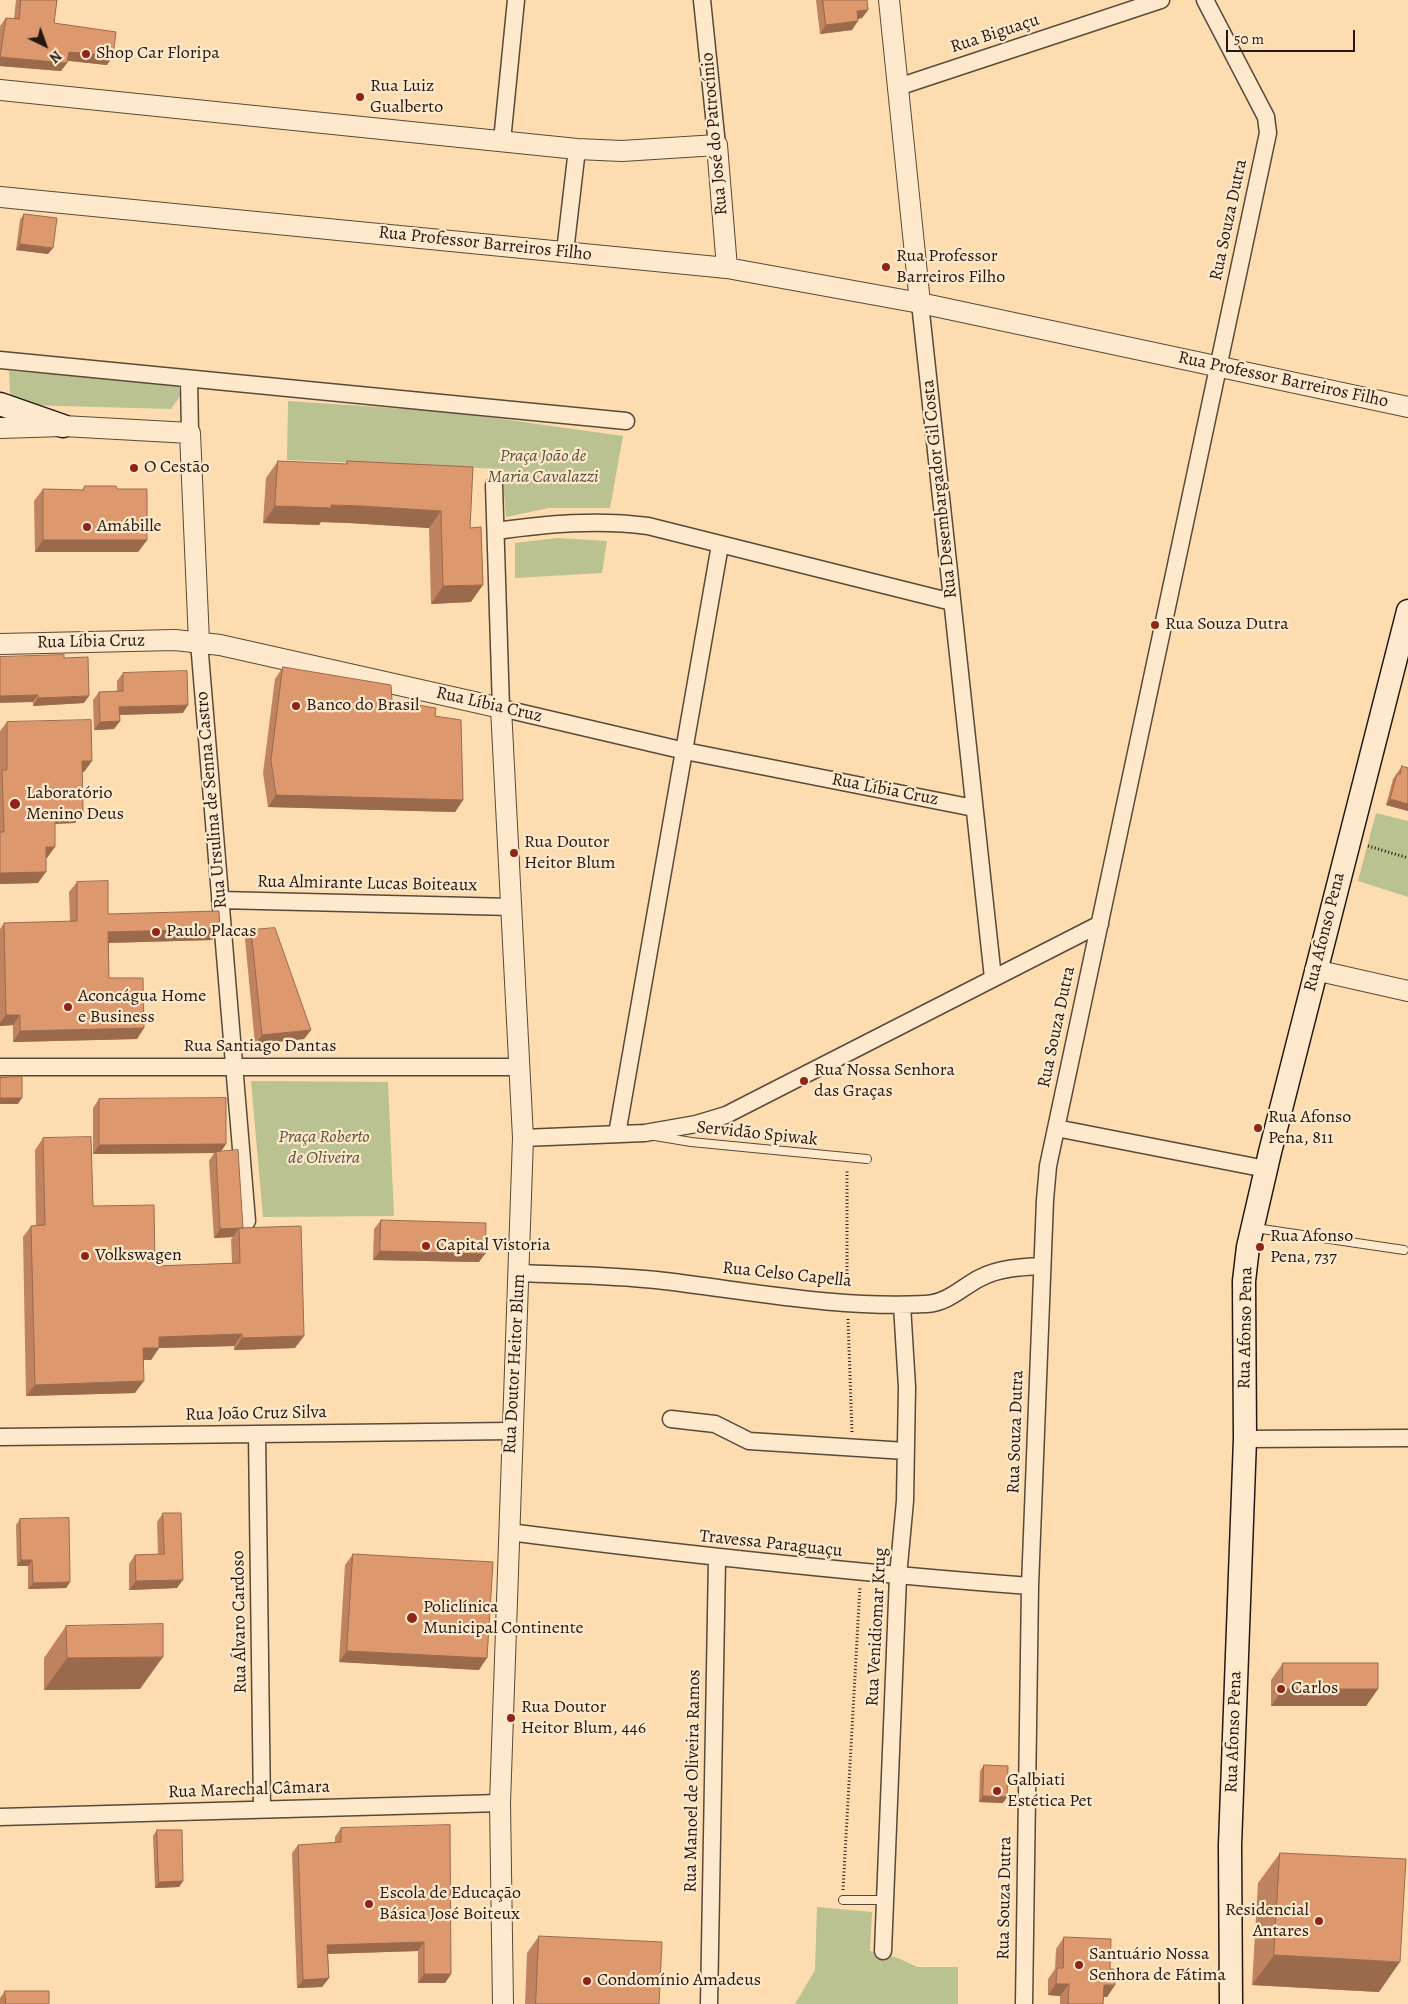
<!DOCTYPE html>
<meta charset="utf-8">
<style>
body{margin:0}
#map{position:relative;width:1408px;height:2004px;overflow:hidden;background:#fdddb0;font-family:Alegreya,serif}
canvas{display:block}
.north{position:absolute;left:20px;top:20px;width:50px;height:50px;-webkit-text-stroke:4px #fee9cc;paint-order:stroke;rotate:138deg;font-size:14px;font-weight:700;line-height:20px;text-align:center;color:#251711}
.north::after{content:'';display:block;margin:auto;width:18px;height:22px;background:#251711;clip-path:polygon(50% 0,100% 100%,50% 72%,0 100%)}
.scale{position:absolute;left:1226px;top:30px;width:129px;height:22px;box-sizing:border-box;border:2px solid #251711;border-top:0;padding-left:6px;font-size:15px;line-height:18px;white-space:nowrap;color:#251711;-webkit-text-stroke:4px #fee9cc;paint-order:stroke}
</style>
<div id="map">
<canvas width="1408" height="2004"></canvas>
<div class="north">N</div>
<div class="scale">50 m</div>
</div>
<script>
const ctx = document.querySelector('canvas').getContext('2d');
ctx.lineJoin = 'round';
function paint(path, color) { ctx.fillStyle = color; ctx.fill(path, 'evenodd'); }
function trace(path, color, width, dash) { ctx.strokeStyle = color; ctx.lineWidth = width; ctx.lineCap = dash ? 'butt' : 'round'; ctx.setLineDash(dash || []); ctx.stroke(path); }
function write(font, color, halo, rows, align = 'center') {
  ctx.font = font + ' Alegreya,serif'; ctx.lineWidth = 4.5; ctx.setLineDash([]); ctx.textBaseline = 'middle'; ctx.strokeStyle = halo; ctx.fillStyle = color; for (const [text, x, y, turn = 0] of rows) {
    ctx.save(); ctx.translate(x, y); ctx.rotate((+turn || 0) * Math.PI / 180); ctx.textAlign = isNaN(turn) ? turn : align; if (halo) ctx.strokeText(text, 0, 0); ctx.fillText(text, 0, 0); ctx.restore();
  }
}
const green = new Path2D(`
 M9,371l169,11 2,14 -9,13 -144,-4 -17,-11z
 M288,401l164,11 171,24 -13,72h-61l-43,9 -4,-48 -215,-9z
 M557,538l50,3 -5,32 -87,5v-35z
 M1376,813l32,8v76l-50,-16z
 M251,1081l137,1 6,134 -131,1z
 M817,1907l55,5 -2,39 28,7 19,9h41v37h-163l20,-34z`);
const path = new Path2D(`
 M1368,846l40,12
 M847,1288v-119
 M848,1319l4,113
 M843,1890l17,-304`);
const service = new Path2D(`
 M655,1136l36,6 176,17
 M1255,1228l149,22
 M843,1900h43`);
const minor = new Path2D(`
 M702,0l15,145
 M898,87l263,-87
 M502,141l14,-141
 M565,252l12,-103
 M920,303l73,675
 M0,360l626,61
 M189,379l1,54
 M494,485l7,223 184,43 289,57
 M496,531c51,-7 100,-12 152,-5l304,76
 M199,642l48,579
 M220,900l292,7
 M0,1067h520
 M1056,1128l210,41
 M617,1134l103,-589
 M523,1138l122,-5 51,-9 30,-9 374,-191
 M520,1273c45,2 91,2 136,7 89,10 180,29 270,24 22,-1 36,-17 54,-26 19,-10 41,-11 62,-12
 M671,1419l44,5 34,17 157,10
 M257,1434l5,375
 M0,1437l512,-6
 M1245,1439l163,-1
 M509,1532c173,22 346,41 521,54
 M0,1817l500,-14
 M883,1951l15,-375 7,-75 2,-114 -5,-82
 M709,2004l8,-445
 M1024,2004l6,-418 15,-386 3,-34 220,-1033 -2,-16 -61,-117`);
const tertiary = new Path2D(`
 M889,0l31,303
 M0,90l577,59 45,2 95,-6 10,123
 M0,197l727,71 193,35 488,104
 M0,428l63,-2 127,7 9,209
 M0,644l175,-4 45,5 281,63 22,430 -23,665 3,201
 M1315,970l93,21`);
const secondary = new Path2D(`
 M0,404l63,22
 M1231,2004l-1,-159 15,-406 -1,-158 4,-34 22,-95 138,-541`);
const wall = new Path2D(`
 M16,0h41l-3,23 53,42 -39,-4 -7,10 -61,-5v-40l6,-8 8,1z
 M816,0h51l1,10 -6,8 -4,1 -6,11 -32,4z
 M24,214l24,40 -32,-4 4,-30z
 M278,461l68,3 1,-3 123,67 1,74 -40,2 -2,-76 -80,-5 -28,-1 -2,3 -56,-2 3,-45z
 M85,486l32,3 30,51 -9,12h-103l-1,-51 9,-12 39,1z
 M64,658l20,45 -51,3v-4z
 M283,667l109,34 71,99 -8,12 -187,-5 -5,-34 12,-94z
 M123,673l60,40 -63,2v6l-6,8 -20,1 -1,-30 6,-8 18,-1v-10z
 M7,722l77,50h-2l-7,51 -20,1 -8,34h-1l-8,25 -38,1v-153z
 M1402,766l6,2v43l-22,-6 7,-26z
 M77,882l31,32 104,26 -103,3v35l35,50 -7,11 -124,3v-17l-13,1v-97l4,-6 66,-1 -1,-30z
 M251,930l60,100 -7,9 -49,5 -10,-105z
 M99,1099l127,45 -5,7 22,77 52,120 -61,2v-4l-75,2 -8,12h-8l-8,33 -109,3 -3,-159 8,-11h5l-1,-76 8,-12 50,68 62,60 77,-3 -1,-24 2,-2 -19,1 -5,-77 5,-8 -121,1v-46z
 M381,1220l98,42 -106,-2 1,-31z
 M163,1513l14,75 -48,2v-26l6,-9 23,-1 -1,-32z
 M20,1519l50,63 -4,6 -38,1v-23h-11l-1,-41z
 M353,1554l126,116 -140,-8 6,-97z
 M66,1626l74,63 -96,1v-32z
 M1283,1663l95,26 -12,17h-95v-26z
 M984,1765l23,32 -4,6 -24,-1 1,-31z
 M341,1828l110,146 -6,9h-27v-32l-90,3 1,24 -7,9 -25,1 -5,-135 6,-8 37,-2v-6z
 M157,1830l26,51 -4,6 -24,1 -2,-52z
 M1280,1853l99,139 -127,-7 6,-102z
 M539,1936l120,68h-134l2,-51z
 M1064,1937l46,32 5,16 -8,12h-3l-1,7h-43v-8l-12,-1v-16l7,-10 1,-20z
 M5,1991l44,13h-49v-6z`);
const shadedWall = new Path2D(`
 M868,10l-6,8 -11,2 6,-9z
 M858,21l-6,9 -32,4 6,-9z
 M69,52l44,4 -6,9 -44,-5z
 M0,57l67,6 -6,8 -61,-5z
 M20,244l33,4 -5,6 -32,-4z
 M331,505l30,1 80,5 -12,17 -80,-5 -28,-1 -2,3 -56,-2 12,-17z
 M43,540h104l-9,12h-103z
 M483,585l-12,17 -40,2 12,-18z
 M38,695l-5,7 -33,1v-7z
 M89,696l-5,7 -51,3 5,-8z
 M188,705l-5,8 -69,2 5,-8z
 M120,721l-6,8 -20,1 6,-8z
 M82,761h10l-8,11h-10z
 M276,795l187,5 -8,12 -187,-5z
 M1390,799l18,5v7l-22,-6z
 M83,812l-8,11 -28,1 8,-11z
 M46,847h9l-8,11h-9z
 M46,872l-8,11 -38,1v-11z
 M220,929l-8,11 -111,3 7,-11z
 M6,1015h14l-7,10 -13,1v-3z
 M144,1028l-7,11 -124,3 7,-11z
 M311,1030l-7,9 -49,5 7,-9z
 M0,1098h22l-4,6h-18z
 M226,1144l-6,9 -4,-1 -2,1 -121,1 6,-9z
 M239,1228l-6,9 -19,1 6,-9z
 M380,1251l105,3 -6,8 -106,-2z
 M242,1334l-8,12 -75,2 -8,12h-17l9,-12 16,-11z
 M304,1336l-9,12 -61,2 8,-12z
 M144,1381l-9,12 -109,3 9,-11z
 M21,1560h11l-4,6h-11z
 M183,1580l-6,8 -48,2 7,-9z
 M70,1582l-4,6 -38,1 5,-6z
 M347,1651l140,7 -8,12 -140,-8z
 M163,1657l-23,32 -96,1 23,-32z
 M1283,1689h95l-12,17h-95z
 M983,1796l24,1 -4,6 -24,-1z
 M183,1881l-4,6 -24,1 4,-6z
 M424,1942l-6,9 -97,3 6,-9z
 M1274,1955l126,7 -21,30 -127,-7z
 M424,1974h27l-6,9h-27z
 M329,1978l-7,9 -25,1 6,-8z
 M1056,1984h13l-9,12 -12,-1z
 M1104,1985h11l-8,12h-11z`);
const building = new Path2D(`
 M21,0h36l-3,23 62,9 -3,24 -44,-4 -2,11 -67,-6 6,-39 13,1z
 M823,0h44l1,10 -11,1 1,10 -32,4z
 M24,214l33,4 -4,30 -33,-4z
 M278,461l69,3v-3l126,6 -3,61 11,-1 2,58 -40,1 -2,-75 -80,-5 -30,-1v3l-56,-2z
 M85,486h31l1,3h30v51h-104v-51l40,1z
 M64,655v3l24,-1 1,39 -51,2v-3l-38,1v-39z
 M283,667l108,18 1,16 44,7 -1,8 26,4 2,80 -187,-5 -5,-34z
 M187,671l1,34 -69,2 1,14 -20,1 -1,-30 24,-1v-18z
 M91,720l1,41h-10l1,51 -28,1v34h-9v25l-46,1v-41h4l-2,-62h5v-48z
 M1402,766l6,2v36l-18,-5 7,-25h3z
 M108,881v33l111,-3 1,18 -112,3 1,46h34l1,50 -124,3v-16h-14l-2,-92 73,-2v-39z
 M275,928l36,102 -49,5 -11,-105z
 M22,1077v21h-22v-20z
 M226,1098v46l-127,1v-46z
 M91,1137l2,69 61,-1 1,61 85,-3 -1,-35 62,-2 3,110 -62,2v-4l-83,3v11h-16l1,33 -109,4 -4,-159 14,-1 -2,-87z
 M238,1150l5,78 -23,1 -4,-77z
 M381,1220l105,3 -1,31 -105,-3z
 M163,1513h18l2,67 -47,1 -1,-26 29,-1z
 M69,1518l1,64 -37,1 -1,-23h-11l-1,-41z
 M353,1554l140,8 -6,96 -140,-7z
 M163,1624v33l-96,1 -1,-32z
 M1283,1663h95v26h-95z
 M984,1765l24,1 -1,31 -24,-1z
 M450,1825l1,149h-27v-32l-97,3 2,33 -26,2 -5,-135 43,-3v-14z
 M157,1830h25l1,51 -24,1z
 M1280,1853l126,6 -6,103 -126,-7z
 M539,1936l123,6 -3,62h-123z
 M1064,1937l47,2 -1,30h5v16h-11l-1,19h-35l1,-20h-13l1,-16h6z
 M5,1991h44v13h-43z`);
const markers = [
 [86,54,5,"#8f2418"],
 [360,97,5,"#8f2418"],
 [886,267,5,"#8f2418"],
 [134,468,5,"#8f2418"],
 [87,527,5,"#8f2418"],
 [1155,625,5,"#8f2418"],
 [296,706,5,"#8f2418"],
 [15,804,6,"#8f2418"],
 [514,853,5,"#8f2418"],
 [156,932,5,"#8f2418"],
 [68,1007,5,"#8f2418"],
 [804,1081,5,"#8f2418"],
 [1258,1128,5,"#8f2418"],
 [426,1246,5,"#8f2418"],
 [1260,1247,5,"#8f2418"],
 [85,1256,5,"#8f2418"],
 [412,1618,6,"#8f2418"],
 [1281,1689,5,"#8f2418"],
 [511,1718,5,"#8f2418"],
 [997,1791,5,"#8f2418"],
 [369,1904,5,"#8f2418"],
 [1319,1921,5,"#8f2418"],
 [1079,1965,5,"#8f2418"],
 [587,1981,5,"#8f2418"]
];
const streetNames = [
 ["Rua Biguaçu",995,34,-18],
 ["Rua José do Patrocínio",715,134,-95],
 ["Rua Souza Dutra",1229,220,-78],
 ["Rua Professor Barreiros Filho",485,244,6],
 ["Rua Professor Barreiros Filho",1283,380,12],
 ["Rua Desembargador Gil Costa",940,489,-96],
 ["Rua Líbia Cruz",91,642,-1],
 ["Rua Líbia Cruz",489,705,13],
 ["Rua Líbia Cruz",885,790,11],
 ["Rua Ursulina de Senna Castro",212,800,-95],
 ["Rua Almirante Lucas Boiteaux",367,884,1],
 ["Rua Afonso Pena",1325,932,-76],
 ["Rua Souza Dutra",1057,1027,-78],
 ["Rua Santiago Dantas",260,1047],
 ["Servidão Spiwak",757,1134,6],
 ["Rua Celso Capella",787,1275,6],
 ["Rua Afonso Pena",1246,1328,-89],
 ["Rua Doutor Heitor Blum",515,1364,-87],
 ["Rua João Cruz Silva",256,1414,-1],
 ["Rua Souza Dutra",1016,1432,-88],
 ["Travessa Paraguaçu",771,1544,6],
 ["Rua Álvaro Cardoso",240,1622,-91],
 ["Rua Venidiomar Krug",877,1627,-87],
 ["Rua Afonso Pena",1234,1732,-88],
 ["Rua Manoel de Oliveira Ramos",693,1781,-89],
 ["Rua Marechal Câmara",249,1790,-2],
 ["Rua Souza Dutra",1005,1898,-89]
];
const poiNames = [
 ["Shop Car Floripa",96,54],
 ["Rua Luiz",370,87],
 ["Gualberto",370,108],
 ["Rua Professor",896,257],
 ["Barreiros Filho",896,278],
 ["O Cestão",144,468],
 ["Amábille",97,527],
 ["Rua Souza Dutra",1165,625],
 ["Banco do Brasil",306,706],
 ["Laboratório",26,794],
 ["Menino Deus",26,815],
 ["Rua Doutor",524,843],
 ["Heitor Blum",524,864],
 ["Paulo Placas",166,932],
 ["Aconcágua Home",78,997],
 ["e Business",78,1018],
 ["Rua Nossa Senhora",814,1071],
 ["das Graças",814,1092],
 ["Rua Afonso",1268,1118],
 ["Pena, 811",1268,1139],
 ["Rua Afonso",1270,1237],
 ["Pena, 737",1270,1258],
 ["Capital Vistoria",436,1246],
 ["Volkswagen",95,1256],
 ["Policlínica",423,1608],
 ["Municipal Continente",423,1629],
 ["Carlos",1291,1689],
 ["Rua Doutor",521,1708],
 ["Heitor Blum, 446",521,1729],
 ["Galbiati",1007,1781],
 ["Estética Pet",1007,1802],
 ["Escola de Educação",379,1894],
 ["Básica José Boiteux",379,1915],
 ["Residencial",1309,1911,"right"],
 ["Antares",1309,1932,"right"],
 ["Santuário Nossa",1089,1955],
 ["Senhora de Fátima",1089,1976],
 ["Condomínio Amadeus",597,1981]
];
const parkNames = [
 ["Praça João de",543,457],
 ["Maria Cavalazzi",543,478],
 ["Praça Roberto",324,1138],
 ["de Oliveira",324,1159]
];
paint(green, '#b9c290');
trace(service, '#5b4839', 10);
trace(minor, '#5b4839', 19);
trace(tertiary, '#5b4839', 22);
trace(secondary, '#251711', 25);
trace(path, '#251711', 3, [1, 2.5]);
trace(service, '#fee9cc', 8);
trace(minor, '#fee9cc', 16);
trace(tertiary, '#fee9cc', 20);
trace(secondary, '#fee9cc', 22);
paint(wall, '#bf835f');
paint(shadedWall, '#9b6a4d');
paint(building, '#de986e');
trace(building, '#9b6a4d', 1);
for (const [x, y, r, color] of markers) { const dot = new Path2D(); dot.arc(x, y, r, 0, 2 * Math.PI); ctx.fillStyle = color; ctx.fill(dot); trace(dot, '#fee9cc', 2); }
write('18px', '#251711', '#fee9cc', streetNames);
write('18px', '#251711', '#fee9cc', poiNames, 'left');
write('italic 18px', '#59533d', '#fee9cc', parkNames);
</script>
